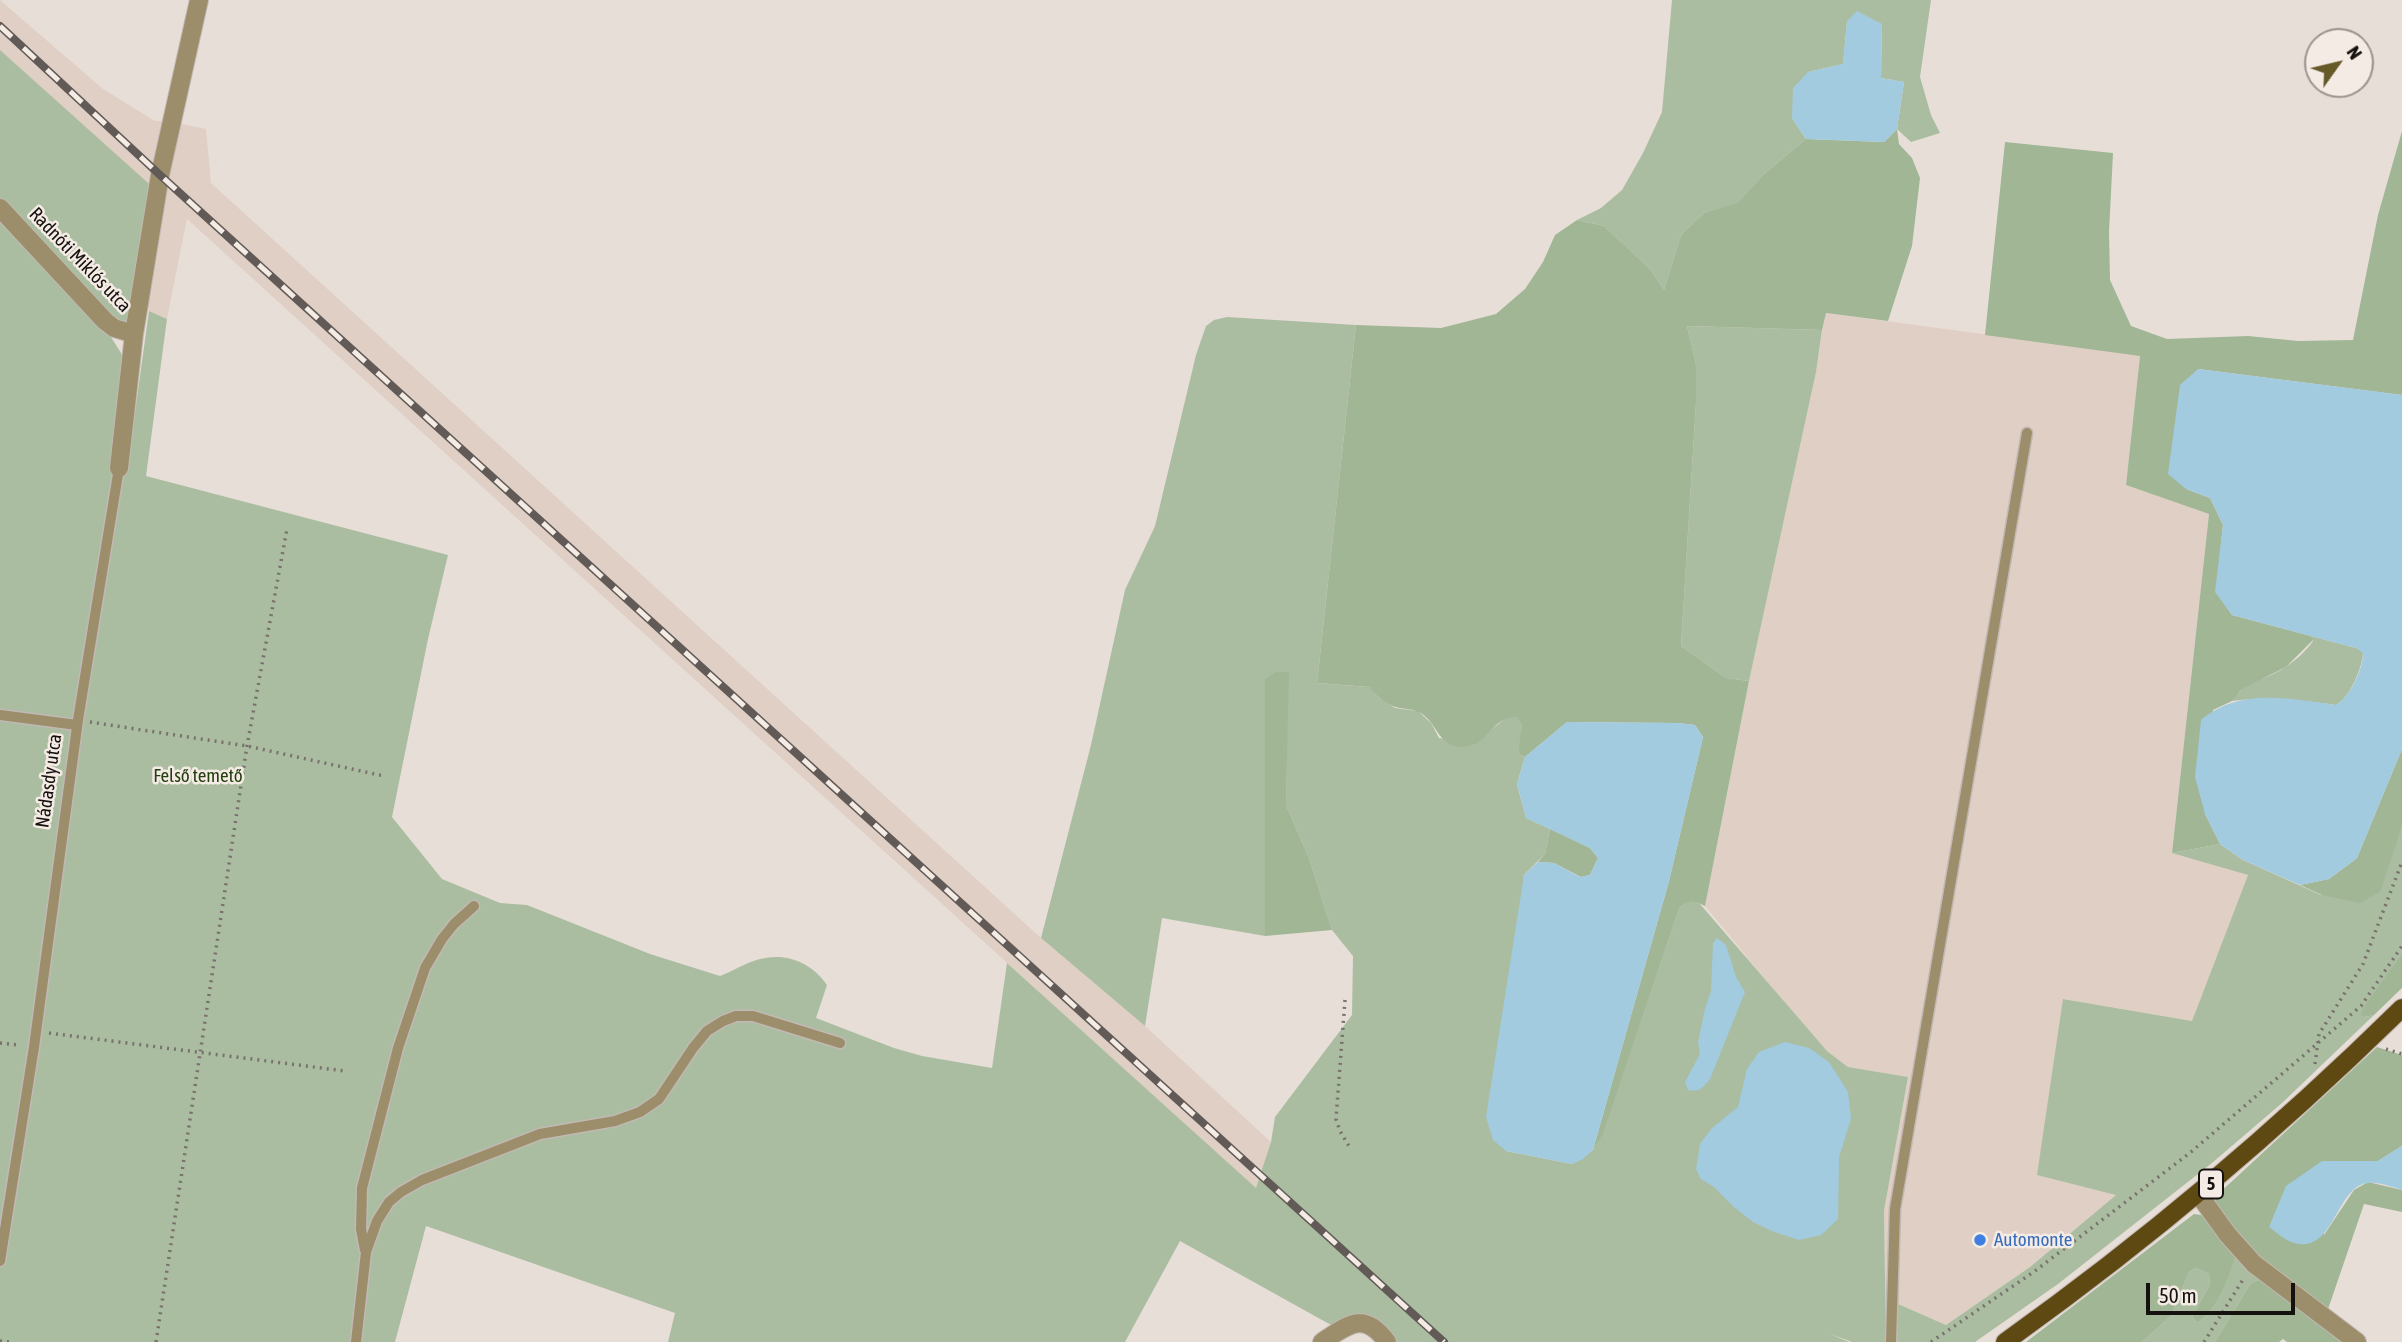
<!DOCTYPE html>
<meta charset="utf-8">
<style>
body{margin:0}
#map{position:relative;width:2402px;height:1342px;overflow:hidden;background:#e8ded8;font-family:"Asap Condensed",sans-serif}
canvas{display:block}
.north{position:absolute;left:2304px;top:28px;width:70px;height:70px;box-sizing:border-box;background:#f5ebe5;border:2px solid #9b948f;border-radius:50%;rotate:56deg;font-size:19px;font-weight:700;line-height:28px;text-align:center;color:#15110f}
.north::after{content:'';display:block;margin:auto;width:24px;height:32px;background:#665b28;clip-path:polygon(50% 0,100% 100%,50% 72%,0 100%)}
.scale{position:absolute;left:2146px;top:1283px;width:149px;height:32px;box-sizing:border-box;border:4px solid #15110f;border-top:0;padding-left:9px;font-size:21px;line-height:24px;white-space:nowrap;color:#15110f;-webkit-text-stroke:5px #f5ebe5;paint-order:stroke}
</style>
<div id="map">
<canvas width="2402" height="1342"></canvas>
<div class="north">N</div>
<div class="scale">50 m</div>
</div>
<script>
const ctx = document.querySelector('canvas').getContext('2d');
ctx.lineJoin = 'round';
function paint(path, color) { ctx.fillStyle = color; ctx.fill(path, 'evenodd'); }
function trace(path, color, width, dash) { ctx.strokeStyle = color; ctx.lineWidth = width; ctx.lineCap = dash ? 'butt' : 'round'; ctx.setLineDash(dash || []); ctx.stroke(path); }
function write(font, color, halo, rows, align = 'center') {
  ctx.font = font + ' "Asap Condensed",sans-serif'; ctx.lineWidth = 5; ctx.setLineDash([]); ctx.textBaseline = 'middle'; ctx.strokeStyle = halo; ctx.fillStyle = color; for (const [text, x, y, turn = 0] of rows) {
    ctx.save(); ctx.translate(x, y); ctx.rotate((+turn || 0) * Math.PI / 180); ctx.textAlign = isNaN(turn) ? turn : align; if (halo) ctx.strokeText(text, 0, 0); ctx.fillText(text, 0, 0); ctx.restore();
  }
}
const built = new Path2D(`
 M0,0l103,89 52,32 17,1 34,7 5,54 830,755 104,88 126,116 154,200 -1238,-1123 -20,100 -48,-21 17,-125 -136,-123z
 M1825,313l315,42 -14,130 83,29 -37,338 76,23 -56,146 -128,-22 53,195 -87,73 -84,58 -48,-21 -1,38h-11l-2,-131 24,-134 -60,-10 -21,-16 -20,-21 -102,-124 44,-225 67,-309z`);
const green = new Path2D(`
 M1672,0h259l-11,77 11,38 9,18 -29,9 -14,-13 7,-47 -23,-4 1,-54 -35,-2 -4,42 -35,8 -16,46 14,21 -42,35 -26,30 -34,9 -23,22 -17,55 -14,-21 -46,-43 -27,-6 24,-12 21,-18 21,-37 19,-41z
 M0,50l157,141 -29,131 -22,-5 -106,-115z
 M0,214l101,107 25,40 1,109 22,-159 18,8 -21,157 302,79 -20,84 -36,178 50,62 58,24 27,2 123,49 70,22c13,-5 27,-14 40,-17 27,-7 52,4 67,26l-11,33 78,30 28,8 70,12 15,-105 249,225 15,-46 4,-25 77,-102 1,-59 -21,-26 -23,-72 -23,-53 2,-132 -23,6v257l-103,-18 -17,108 -104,-88 50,-193 34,-155 30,-64 41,-171 10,-29 8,-6 13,-3 129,8 -39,358 52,4 10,11 16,10 23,3 13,12 8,15 35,6 34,-28 8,1 6,6 -2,32 5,2 -8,27 9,34 24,11 -5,25 -21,21 -18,276 66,13 21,-14 10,-17 76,-224 8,-7 8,-1 5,3 127,147 21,16 60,10 -24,134 2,131h-34l-22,-8 19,8h-467l-13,-17 -29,5 -160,-89 -55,101h-457l7,-29 -249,-87 -31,116h-395z
 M1687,326l135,4 -6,42 -67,309 -23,-3 -45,-32 15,-243v-39z
 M2311,636l45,12 7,4c0,15 -14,47 -27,53 -36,-5 -68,-9 -104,-4 11,-19 36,-22 52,-33 10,-6 23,-18 29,-27z
 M2402,827v126l-18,27 -20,37 10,-2 -92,88 -70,60 -154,121 -83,58h-78l1,-38 48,21 84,-58 86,-72 -79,-20 26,-176 129,22 56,-146 -76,-22 48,-9 23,16 78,35 71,-42z
 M2238,1252l25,26 -13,6 -35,58h-73l29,-26 18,-44 7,-4 13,6 1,10 -18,33 5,6c23,-15 31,-47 41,-71z`);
const forest = new Path2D(`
 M1897,129l2,15 13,14 8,20 -8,68 -24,75 -62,-8 -4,17 -135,-4 9,38v39l-15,243 45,32 23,3 -44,225c-12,-6 -17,-6 -26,3l-76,225 -10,16 76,-269 34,-144 -8,-12 -18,-2 -110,-1 -42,35 -5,-2 -1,-8 3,-23 -6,-7c-21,-1 -27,23 -44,28 -36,10 -32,-26 -56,-34 -5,-2 -11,-2 -16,-3 -13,-2 -23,-11 -31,-21l-52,-4 39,-358 85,3 55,-14 29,-25 18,-27 12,-27 22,-15 27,6 46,43 14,21 17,-55 23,-22 34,-10 26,-29 42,-35 78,3z
 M2402,131v264l-204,-26 -12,120 24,9 13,27 -7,67 16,23 79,21 2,4 -27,27 -36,18 -10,6 -8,10 -19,9 -8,104 15,30 -48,9 37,-339 -83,-29 14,-129 -155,-21 20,-193 108,11 -4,79 1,48 21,46 36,13 81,-3 50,5 55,-1 25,-125z
 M1276,672h13l-3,133 23,53 23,72 -67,6v-257z
 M2402,749v78l-22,65 -20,11 -38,-8 -22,-10 29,-6 28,-21z
 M1550,829l40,19 8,10 -8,17 -9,2 -27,-14 -16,-1 7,-8z
 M2402,953v35l-28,27 -10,2 -3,-3 3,-7z
 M2377,1047l25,8v91l-24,15h-56l2,74 30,-45 14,-8 34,8v22l-38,-8 -38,111 -58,-43 -53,-61v-14z
 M2194,1214l15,2 29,36c-10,25 -18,56 -41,71l-5,-6 18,-33 -1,-10 -13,-6 -7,4 -18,44 -29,26h-116z
 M2263,1278l86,64h-62l-4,-3 -4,3h-64l35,-58z`);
const water = new Path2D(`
 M1857,11l25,13 -1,54 23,4 -7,47 -13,13 -78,-3 -14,-21 1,-30 15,-16 35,-8 4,-43z
 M2198,369l204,26v354l-45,109 -28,21 -29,6 -57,-25 -23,-16 -15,-30 -10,-37 6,-57c40,-33 88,-21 135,-15 13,-6 28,-38 27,-52l-7,-5 -124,-33 -17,-23 8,-67 -13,-27 -24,-9 -18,-15 12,-89z
 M1567,722l110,1 18,2 8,12 -34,144 -76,269 -10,9 -11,5 -66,-13 -13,-11 -7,-23 38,-242 14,-13 16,1 26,14 10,-2 8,-17 -8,-10 -64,-30 -9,-34 8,-27z
 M1717,938l9,7 10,32 9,15 -35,87c-7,8 -10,14 -22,11l-3,-8 15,-28 -2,-12 7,-33 6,-18 2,-48z
 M1785,1042l24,6 20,14 19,30 3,27 -12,38 -1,62 -17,16 -22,5 -27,-9 -19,-9 -19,-15 -20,-20 -13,-8 -5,-10 4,-25 12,-16 26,-21 9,-38 12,-17z
 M2402,1146v44c-10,-3 -23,-8 -33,-7 -35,1 -34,80 -82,57 -6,-3 -12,-9 -18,-13l17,-41 36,-25h56z`);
const path = new Path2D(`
 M90,722l157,24 137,30
 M1345,1000l-9,119 4,12 10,17
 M49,1033l296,38
 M0,1043l18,2
 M2386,1049l16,5
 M2315,1064l4,-30 44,-70 39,-102
 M0,1341l10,1
 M156,1342l91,-596 40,-217
 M1931,1342l104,-71 156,-119 170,-146 41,-60
 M2204,1342l40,-64`);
const lane = new Path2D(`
 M0,715l77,10
 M365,1250l-4,-21 1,-41 36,-140 27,-80 17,-29 12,-15 20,-18
 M0,1261l34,-214 44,-327 41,-252
 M356,1342l10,-90 11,-31 12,-19 12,-10 21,-12 118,-46 75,-13 25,-9 19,-13 34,-51 14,-17 16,-10 13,-5h17l87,27
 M1891,1342l4,-133 132,-776`);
const street = new Path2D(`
 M0,208l105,113 9,7 20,6
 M119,468l15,-134 26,-159 39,-175
 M2199,1195l29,40 26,29 103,78
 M1322,1342c26,-17 42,-32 65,0`);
const primary = new Path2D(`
 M2005,1342c142,-101 273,-212 397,-334`);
const rail = new Path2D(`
 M0,26l160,149 1284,1167`);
const markers = [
 [1980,1240,7,"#3f7fe0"]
];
const shields = [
 [2211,1184,24]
];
const shieldNames = [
 ["5",2211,1184]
];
const streetNames = [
 ["Radnóti Miklós utca",80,260,46],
 ["Nádasdy utca",49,781,-82]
];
const parkNames = [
 ["Felső temető",198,776]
];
const shopNames = [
 ["Automonte",1994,1240]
];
paint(built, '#e0cfc5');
paint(green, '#aabda1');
paint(forest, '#a0b695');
paint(water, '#a2cbe0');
trace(lane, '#c2b9b4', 13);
trace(street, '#c2b9b4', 20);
trace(primary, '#c2b9b4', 20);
trace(path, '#78716d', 3.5, [2, 5]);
trace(lane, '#9c8d6b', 10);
trace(street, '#9c8d6b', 18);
trace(primary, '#5f4912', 18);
trace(rail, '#615a57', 8);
trace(rail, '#f5ebe5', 5, [16]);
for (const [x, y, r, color] of markers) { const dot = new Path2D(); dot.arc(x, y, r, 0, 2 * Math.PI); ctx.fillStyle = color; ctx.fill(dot); trace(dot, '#f5ebe5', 2.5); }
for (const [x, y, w] of shields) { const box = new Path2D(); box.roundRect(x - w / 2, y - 14.5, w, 29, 5); ctx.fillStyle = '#f5ebe5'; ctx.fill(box); trace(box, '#15110f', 2); }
write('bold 18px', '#15110f', null, shieldNames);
write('19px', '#15110f', '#f5ebe5', streetNames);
write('19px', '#234010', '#f5ebe5', parkNames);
write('19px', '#366cbe', '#f5ebe5', shopNames, 'left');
</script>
